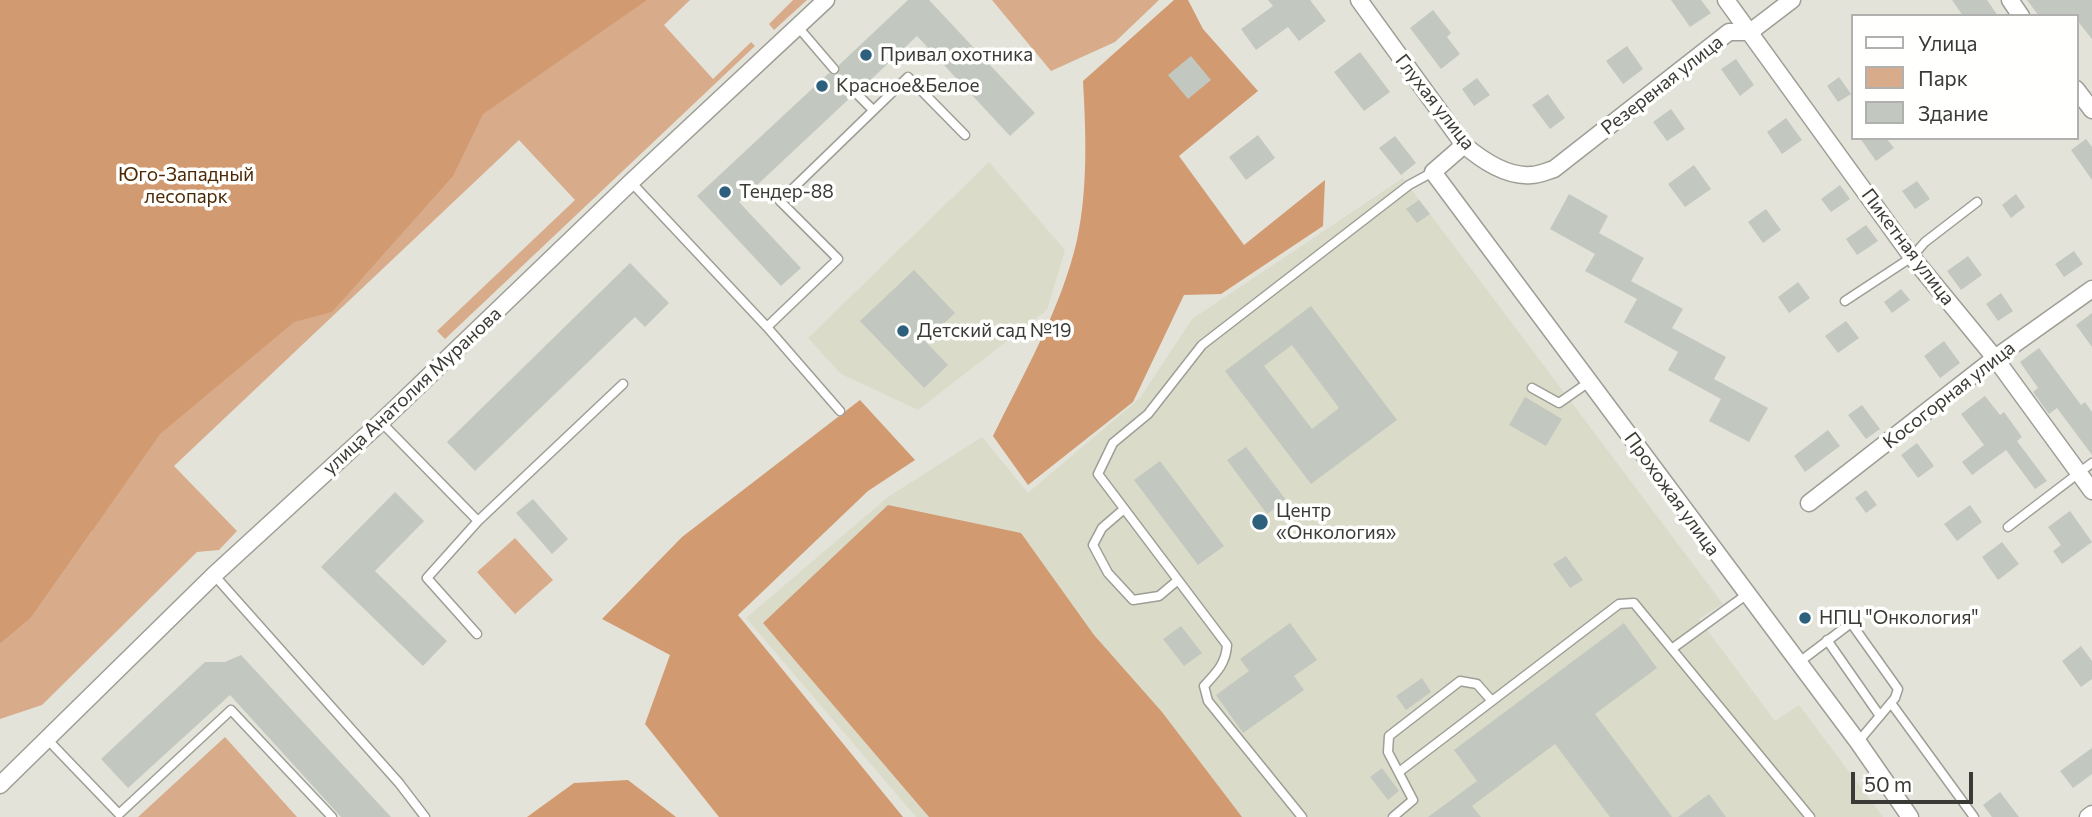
<!DOCTYPE html>
<meta charset="utf-8">
<style>
body{margin:0}
#map{position:relative;width:2092px;height:817px;overflow:hidden;background:#e3e3da;font-family:Commissioner,sans-serif}
canvas{display:block}
.legend{position:absolute;left:1851px;top:14px;width:228px;height:126px;box-sizing:border-box;background:#fffffe;border:2px solid #b0b0ae;margin:0;padding:9px 12px;list-style:none;font-size:21px;color:#3a3a37}
.legend li{display:flex;align-items:center;gap:14px;height:35px}
.legend b{width:35px;border:2px solid #b0b0ae}
.scale{position:absolute;left:1851px;top:772px;width:122px;height:32px;box-sizing:border-box;border:4px solid #3a3a37;border-top:0;padding-left:9px;font-size:21px;line-height:24px;white-space:nowrap;color:#3a3a37;-webkit-text-stroke:5px #fffffe;paint-order:stroke}
</style>
<div id="map">
<canvas width="2092" height="817"></canvas>
<ul class="legend">
<li><b style="height:9px;background:#fff"></b>Улица</li>
<li><b style="height:19px;background:#d8ab8a"></b>Парк</li>
<li><b style="height:19px;background:#c2c8bf"></b>Здание</li>
</ul>
<div class="scale">50 m</div>
</div>
<script>
const ctx = document.querySelector('canvas').getContext('2d');
ctx.lineJoin = 'round';
function paint(path, color) { ctx.fillStyle = color; ctx.fill(path, 'evenodd'); }
function trace(path, color, width, dash) { ctx.strokeStyle = color; ctx.lineWidth = width; ctx.lineCap = dash ? 'butt' : 'round'; ctx.setLineDash(dash || []); ctx.stroke(path); }
function write(font, color, halo, rows, align = 'center') {
  ctx.font = font + ' Commissioner,sans-serif'; ctx.lineWidth = 7; ctx.setLineDash([]); ctx.textBaseline = 'middle'; ctx.strokeStyle = halo; ctx.fillStyle = color; for (const [text, x, y, turn = 0] of rows) {
    ctx.save(); ctx.translate(x, y); ctx.rotate((+turn || 0) * Math.PI / 180); ctx.textAlign = isNaN(turn) ? turn : align; if (halo) ctx.strokeText(text, 0, 0); ctx.fillText(text, 0, 0); ctx.restore();
  }
}
const built = new Path2D(`
 M989,162l76,88 -18,60 -129,100 -77,-36 -33,-36z
 M1403,178l320,426 -24,15 76,102 24,-16 84,112h-967l-170,-199 142,-121 94,-60 46,56 112,-95 52,-79z`);
const green = new Path2D(`
 M0,0h690l-26,25 49,54 38,-37 4,4 -310,293 -8,-8 138,-131 -56,-60 -345,326 63,65 -18,19 -22,2 -155,153 -42,14v-75l31,-26 61,-87z
 M793,0h14l-33,30 -5,-6z
 M992,0h167l-44,42 -64,29z
 M515,538l38,42 -38,34 -38,-42z
 M225,737l72,80h-159z`);
const forest = new Path2D(`
 M0,0h647l-164,114 -30,62 -121,136 -38,10 -134,112 -129,184 -31,26z
 M1174,0h14l15,29 55,62 -79,65 65,89 81,-65 -2,46 -102,68 -37,1 -51,107 -105,83 -35,-49c31,-63 68,-127 84,-196 11,-52 9,-106 6,-159z
 M860,400l55,60 -47,31 -130,124 165,202h-184l-74,-93 25,-69 -68,-36 80,-82z
 M888,505l133,28 73,102 68,77 80,105h-313l-166,-194z
 M628,780l48,37h-149l47,-34z`);
const building = new Path2D(`
 M908,0h21l106,113 -25,23 -93,-100 -56,53 -9,-1 -2,4 1,5 -112,105 62,66 -20,18 -84,-90 132,-123 6,2 4,-2v-8z
 M1268,0h42l16,21 -27,20 -11,-14 -32,23 -15,-21 32,-23z
 M1671,0h30l10,13 -21,14z
 M1952,0h35l11,16h-35z
 M2027,0h65v39l-16,-20v-3h-37z
 M1433,10l18,23 -4,4 13,17 -19,15 -31,-41z
 M1627,46l16,23 -20,15 -17,-23z
 M1360,52l30,40 -26,19 -30,-39z
 M1191,56l20,24 -23,19 -20,-24z
 M1736,59l18,26 -14,11 -19,-27z
 M1839,77l12,17 -13,8 -11,-16z
 M1477,78l13,17 -16,11 -12,-17z
 M1548,94l17,24 -15,11 -18,-24z
 M1671,109l14,20 -18,12 -14,-19z
 M1786,118l16,22 -20,14 -15,-22z
 M1258,135l17,23 -29,22 -17,-23z
 M1395,136l21,27 -15,12 -22,-27z
 M1860,138h26l8,10 -18,13z
 M2086,139l6,8v33l-21,-30z
 M1694,165l17,24 -26,18 -17,-23z
 M1917,181l13,18 -15,10 -13,-18z
 M1840,185l10,14 -19,13 -10,-13z
 M1569,194l39,22 -9,17 45,25 -13,23 52,28 -11,19 54,29 -12,22 54,29 -19,34 -40,-21 12,-22 -53,-29 10,-18 -54,-30 13,-23 -52,-28 10,-17 -45,-25z
 M2016,194l9,13 -14,11 -9,-13z
 M1419,200l11,14 -13,9 -11,-14z
 M1766,209l15,21 -18,13 -15,-21z
 M1866,225l12,16 -21,14 -11,-16z
 M2074,251l9,13 -19,13 -9,-13z
 M1968,256l14,19 -21,15 -14,-19z
 M630,263l39,40 -24,24 -10,-10 -160,154 -28,-29z
 M914,270l41,43 -30,28 23,24 -24,23 -64,-67z
 M1798,282l12,16 -21,15 -11,-16z
 M1901,289l9,11 -18,13 -8,-11z
 M2001,293l12,18 -15,10 -12,-17z
 M1311,306l86,114 -86,64 -86,-113zM1292,345l47,63 -27,21 -48,-63z
 M2092,313v34l-16,-22z
 M1846,321l13,17 -21,15 -13,-17z
 M1944,341l16,22 -20,15 -16,-22z
 M2039,348l42,57 4,-3 7,10v43l-35,-47 -8,6 -16,-22 5,-4 -18,-26z
 M1985,396l15,19 4,-3 18,25 -5,4 30,40 -12,8 -29,-39 -34,25 -10,-13 22,-17 -23,-31z
 M1525,397l37,22 -16,27 -37,-21z
 M1862,405l18,24 -14,10 -18,-24z
 M1828,430l12,16 -35,26 -11,-16z
 M1917,443l17,23 -16,12 -17,-23z
 M1246,447l40,53 -19,14 -40,-54z
 M1160,461l64,85 -26,19 -64,-85z
 M1866,490l11,15 -11,8 -11,-15z
 M395,492l29,29 -49,50 72,70 -24,25 -102,-99z
 M533,499l35,40 -16,15 -36,-41z
 M1970,505l12,17 -25,19 -13,-17z
 M2070,511l22,31 -30,22 -9,-13 8,-6 -13,-18z
 M2002,542l17,22 -21,16 -16,-23z
 M1566,556l17,24 -13,8 -17,-24z
 M1290,623l27,37 -23,16 10,14 -61,43 -27,-38 33,-24 -9,-12z
 M1624,623l33,45 -62,46 77,103h-62l-55,-73 -83,62 9,11h-53l49,-36 -23,-31z
 M1181,626l21,27 -18,13 -21,-27z
 M2081,646l11,15v18l-11,8 -19,-26z
 M241,655l150,162h-50l-111,-122 -102,93 -27,-29 104,-97h20z
 M1422,678l9,14 -25,18 -10,-14z
 M2092,748v26l-19,14 -13,-17z
 M1382,768l17,23 -11,9 -18,-23z
 M2000,792l19,25h-27l-9,-12z
 M1709,794l17,23h-48z`);
const lane = new Path2D(`
 M798,27l36,42
 M856,93l17,17
 M631,182l136,145 73,84
 M1845,301l67,-44 13,-15 52,-40
 M767,327l71,-68 -58,-58 128,-124 57,58
 M1532,388l27,15 30,-21
 M381,422l97,99 145,-137
 M1124,509l-22,19 -9,17 15,28 25,27 26,-4 19,-16
 M2008,527l84,-64
 M214,575l185,208 26,34
 M477,634l-50,-56 51,-57
 M1827,640l53,76
 M1673,648l73,-53
 M1798,663l53,-40 47,66 -3,9 -37,44
 M1891,703l83,114
 M46,738l73,76 112,-104 101,107
 M1399,772l220,-168 15,-1 176,214
 M1302,817l-94,-116 -4,-15c13,-14 22,-23 23,-41l-129,-171 15,-31 35,-29 54,-69 207,-160 24,-13
 M1393,817l20,-17 -25,-48 1,-16 71,-55 17,3 14,16`);
const street = new Path2D(`
 M1359,0l105,145c18,15 42,32 67,30 8,0 16,-4 23,-6l175,-137h21l42,-32
 M1726,0l186,257 83,101 97,133
 M2010,0l11,16
 M2076,89l16,21
 M1464,145l-31,27 425,570 52,75
 M1809,503l186,-145 97,-69
 M0,785l214,-210 167,-153 250,-240 195,-182
 M2088,817l4,-3`);
const markers = [
 [866,55,7,"#2d607d"],
 [822,86,7,"#2d607d"],
 [725,192,7,"#2d607d"],
 [903,331,7,"#2d607d"],
 [1260,522,9,"#2d607d"],
 [1805,618,7,"#2d607d"]
];
const poiNames = [
 ["Привал охотника",880,55],
 ["Красное&Белое",836,86],
 ["Тендер-88",739,192],
 ["Детский сад №19",917,331],
 ["Центр",1276,511],
 ["«Онкология»",1276,533],
 ["НПЦ \"Онкология\"",1819,618]
];
const streetNames = [
 ["Резервная улица",1662,85,-38],
 ["Глухая улица",1435,102,52],
 ["Пикетная улица",1908,247,53],
 ["улица Анатолия Муранова",412,391,-43],
 ["Косогорная улица",1949,395,-38],
 ["Прохожая улица",1672,494,54]
];
const parkNames = [
 ["Юго-Западный",186,175],
 ["лесопарк",186,197]
];
paint(built, '#dbdbca');
paint(green, '#d8ab8a');
paint(forest, '#d29a71');
paint(building, '#c2c8bf');
trace(lane, '#9e9e96', 11);
trace(street, '#9e9e96', 19);
trace(lane, '#fff', 8);
trace(street, '#fff', 16);
for (const [x, y, r, color] of markers) { const dot = new Path2D(); dot.arc(x, y, r, 0, 2 * Math.PI); ctx.fillStyle = color; ctx.fill(dot); trace(dot, '#fffffe', 2.5); }
write('19px', '#3a3a37', '#fffffe', poiNames, 'left');
write('19px', '#3a3a37', '#fffffe', streetNames);
write('19px', '#4d2806', '#fffffe', parkNames);
</script>
